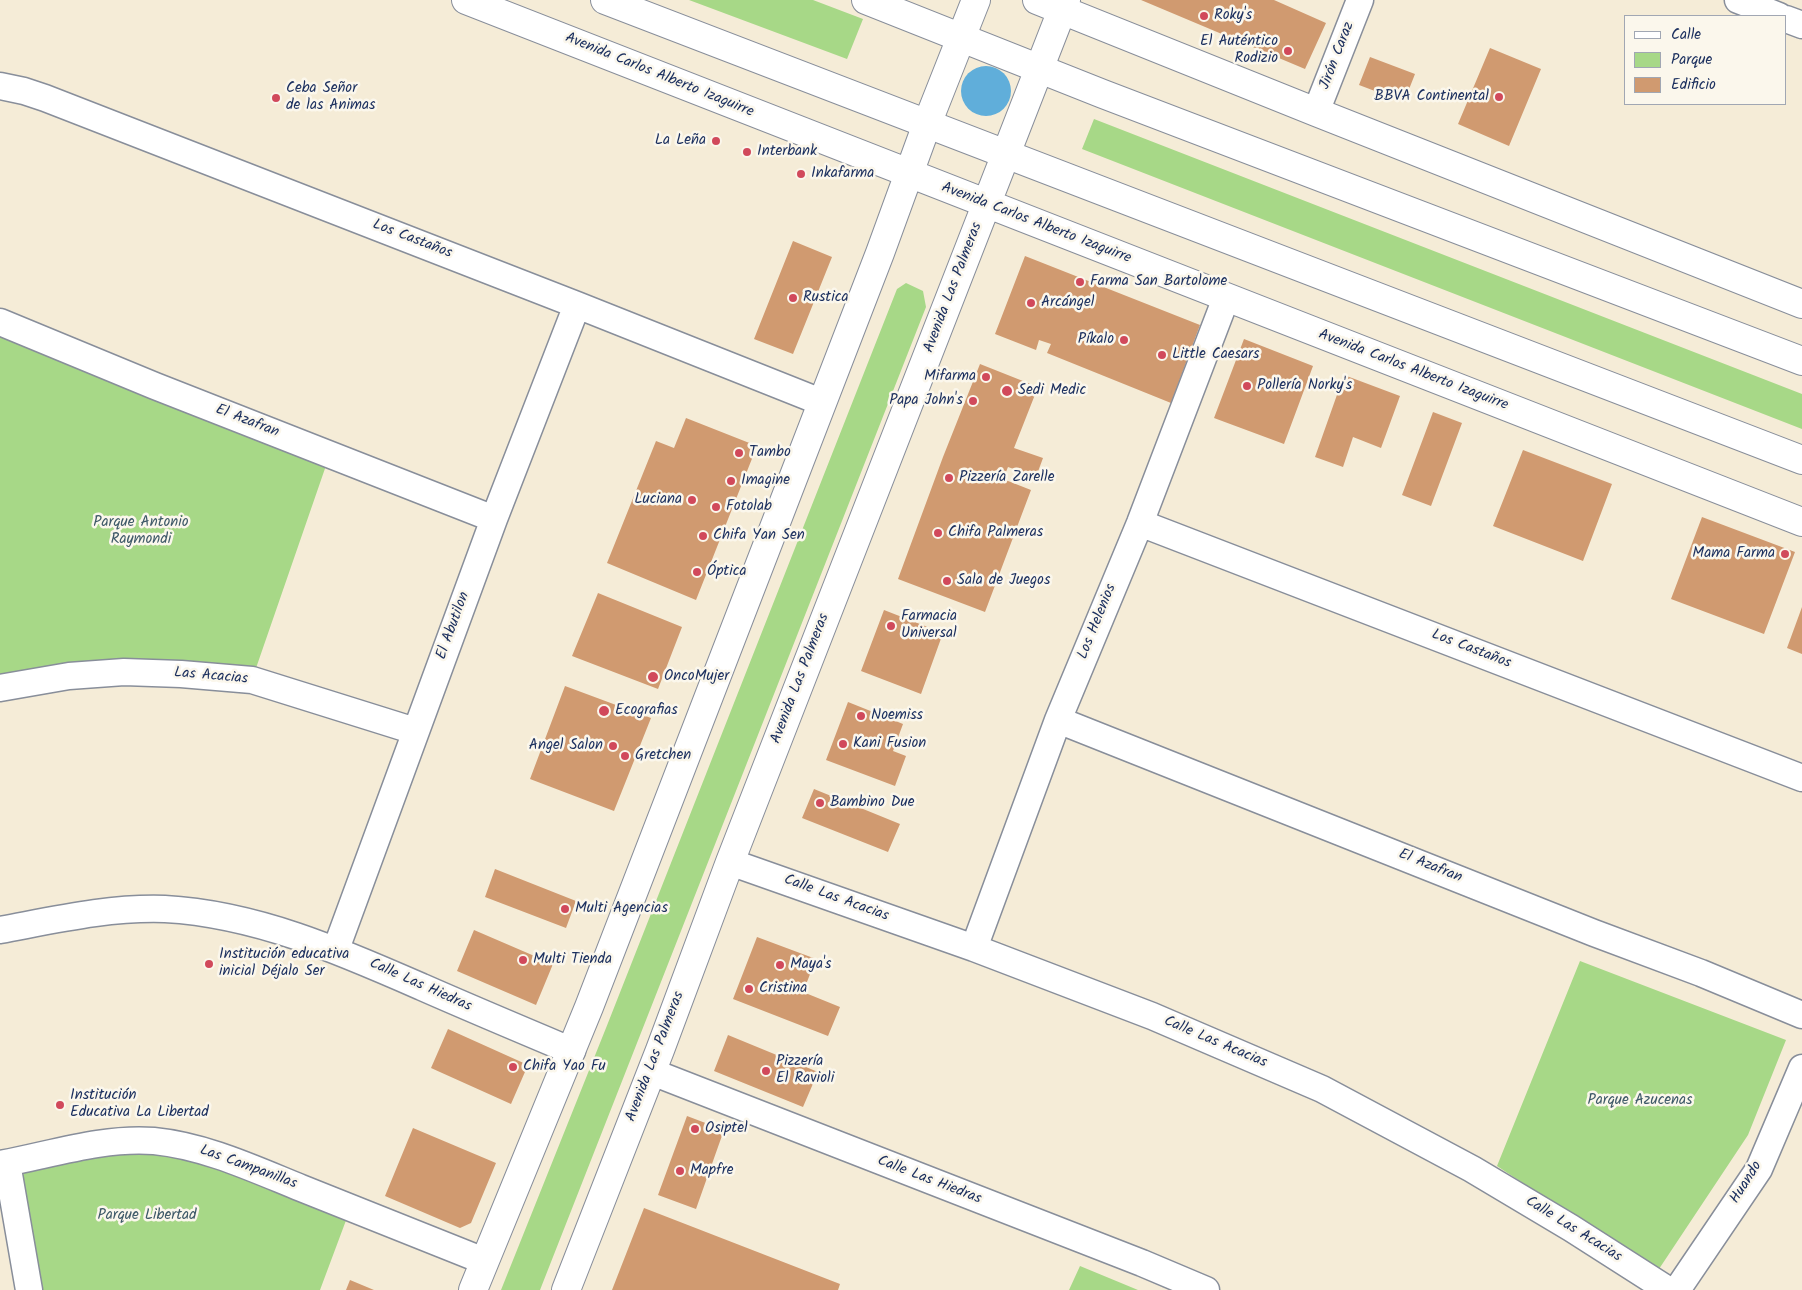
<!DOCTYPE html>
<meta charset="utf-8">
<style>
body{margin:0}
#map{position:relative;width:1802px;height:1290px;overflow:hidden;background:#f5ecd7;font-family:Kalam,sans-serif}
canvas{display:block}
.legend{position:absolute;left:1624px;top:15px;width:162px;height:90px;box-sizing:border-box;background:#fbf7ec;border:1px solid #a1a7b3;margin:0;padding:6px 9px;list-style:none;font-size:15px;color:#1b2f5e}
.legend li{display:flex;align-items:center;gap:10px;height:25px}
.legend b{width:25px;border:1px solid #a1a7b3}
</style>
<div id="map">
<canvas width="1802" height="1290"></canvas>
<ul class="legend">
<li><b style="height:6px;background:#fff"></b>Calle</li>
<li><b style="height:14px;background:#a7d887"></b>Parque</li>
<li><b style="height:14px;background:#d09a70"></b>Edificio</li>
</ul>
</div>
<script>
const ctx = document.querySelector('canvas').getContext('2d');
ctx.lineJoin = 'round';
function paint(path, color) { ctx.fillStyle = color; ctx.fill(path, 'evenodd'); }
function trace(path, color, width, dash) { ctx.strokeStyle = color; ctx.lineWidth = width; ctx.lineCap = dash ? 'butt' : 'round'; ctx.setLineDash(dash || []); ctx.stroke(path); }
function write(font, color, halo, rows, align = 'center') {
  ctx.font = font + ' Kalam,sans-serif'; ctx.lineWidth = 5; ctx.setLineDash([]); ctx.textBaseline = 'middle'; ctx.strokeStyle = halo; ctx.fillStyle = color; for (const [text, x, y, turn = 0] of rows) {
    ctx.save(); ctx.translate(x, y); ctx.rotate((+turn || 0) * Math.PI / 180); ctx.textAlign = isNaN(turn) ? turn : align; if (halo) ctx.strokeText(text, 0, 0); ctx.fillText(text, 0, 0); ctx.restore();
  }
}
const green = new Path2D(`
 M689,0h124l50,19 -16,40z
 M1094,119l708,275v35l-720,-280z
 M906,283l17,8 3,16 -386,983h-39l105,-262 291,-739z
 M0,322l330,132 -75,217 -255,17z
 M1580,961l206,79 -38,95 -91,137 -160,-106z
 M127,1141l224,66 -31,83h-291l-22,-127z
 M1080,1266l58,24h-69z`);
const water = new Path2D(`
 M961 91a25 25 0 1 1 50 0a25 25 0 1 1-50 0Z`);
const building = new Path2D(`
 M1141,0h133l52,23 -21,46z
 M1490,48l51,21 -32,77 -51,-22z
 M1370,57l45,17 -11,28 -45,-17z
 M793,241l39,16 -39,97 -39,-15z
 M1025,256l175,69 -29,78 -124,-50 4,-9 -12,-4 -3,10 -41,-16z
 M1244,339l69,27 -29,78 -70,-26z
 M980,364l58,23 -24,61 29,10 -7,19 -28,-10 -5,12 28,11 -46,122 -87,-33 45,-122z
 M1344,375l56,21 -19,52 -28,-11 -10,30 -28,-10z
 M1433,412l29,11 -31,83 -29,-11z
 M686,418l71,28 -61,154 -89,-37 49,-122 18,7z
 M1523,450l89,34 -29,77 -90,-35z
 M1702,517l93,35 -31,82 -93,-35z
 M598,593l84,34 -24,62 -86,-33z
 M1802,607v47l-15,-6z
 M884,610l59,23 -22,61 -60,-23z
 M565,686l86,32 -37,93 -84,-32z
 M848,702l55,22 -10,27 13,5 -11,30 -69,-26z
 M814,789l86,35 -12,28 -86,-34z
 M495,869l81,32 -10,27 -81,-31z
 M474,930l79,34 -17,41 -79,-34z
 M757,937l59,22 -13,33 37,15 -12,29 -95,-37z
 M448,1029l80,36 -17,39 -80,-36z
 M728,1035l90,37 -15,35 -89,-36z
 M687,1116l37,14 -28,79 -38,-14z
 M413,1128l83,35 -25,60 -11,5 -75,-32z
 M644,1208l196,76 -2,6h-226z
 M350,1280l24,10h-28z`);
const street = new Path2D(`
 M1738,0l41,16
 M1786,19l16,6
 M0,86l24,5 21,7 532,207 244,97
 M1316,112l44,-112
 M0,322l155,64 339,133
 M1140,523l662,255
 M0,688l69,-12 55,-4 57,2 71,6 163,51
 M1058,720l536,213 107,40 101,42
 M730,862l244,86 178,68 170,73 150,80 99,59 97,62
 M0,930c54,-10 109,-23 165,-21 91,5 175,42 257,78 50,22 100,43 150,64
 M974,948l84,-228 82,-197 86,-225
 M336,949l158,-430 83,-214
 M652,1072l490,191 64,27
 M7,1163l22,127
 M0,1164c50,-9 102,-27 154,-23 51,5 100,28 147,47 61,24 122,49 183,73
 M1677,1290l82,-121 43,-101`);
const secondary = new Path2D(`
 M466,0l1336,522
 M1037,0l279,112 486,192
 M473,1290l116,-283 291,-754 47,-129 49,-124
 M566,1290l94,-240 70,-188 336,-862`);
const primary = new Path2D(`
 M605,0l1197,460
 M866,0l237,94 699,267`);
const markers = [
 [1204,16,5,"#d1495b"],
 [1288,51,5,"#d1495b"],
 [1499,97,5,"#d1495b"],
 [276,98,5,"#d1495b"],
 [716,141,5,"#d1495b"],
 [747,152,5,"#d1495b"],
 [801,174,5,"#d1495b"],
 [1080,282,5,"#d1495b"],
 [793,298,5,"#d1495b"],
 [1031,303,5,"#d1495b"],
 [1124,340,5,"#d1495b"],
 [1162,355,5,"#d1495b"],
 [986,377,5,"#d1495b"],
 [1247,386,5,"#d1495b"],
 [1007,391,6,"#d1495b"],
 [973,401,5,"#d1495b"],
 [739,453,5,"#d1495b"],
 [949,478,5,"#d1495b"],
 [731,481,5,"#d1495b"],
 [692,500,5,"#d1495b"],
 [716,507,5,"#d1495b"],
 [938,533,5,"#d1495b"],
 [703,536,5,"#d1495b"],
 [1785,554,5,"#d1495b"],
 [697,572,5,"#d1495b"],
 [947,581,5,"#d1495b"],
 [891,626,5,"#d1495b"],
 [653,677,6,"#d1495b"],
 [604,711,6,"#d1495b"],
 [861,716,5,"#d1495b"],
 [843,744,5,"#d1495b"],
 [613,746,5,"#d1495b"],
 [625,756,5,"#d1495b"],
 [820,803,5,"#d1495b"],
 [565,909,5,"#d1495b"],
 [523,960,5,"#d1495b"],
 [209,964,5,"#d1495b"],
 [780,965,5,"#d1495b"],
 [749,989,5,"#d1495b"],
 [513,1067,5,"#d1495b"],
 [766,1071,5,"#d1495b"],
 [60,1105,5,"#d1495b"],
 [695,1129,5,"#d1495b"],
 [680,1171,5,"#d1495b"]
];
const poiNames = [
 ["Roky's",1214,16],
 ["El Auténtico",1278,42,"right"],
 ["Rodizio",1278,59,"right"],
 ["Ceba Señor",286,89],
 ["de las Animas",286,106],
 ["BBVA Continental",1489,97,"right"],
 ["La Leña",706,141,"right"],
 ["Interbank",757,152],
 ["Inkafarma",811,174],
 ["Farma San Bartolome",1090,282],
 ["Rustica",803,298],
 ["Arcángel",1041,303],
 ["Píkalo",1114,340,"right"],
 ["Little Caesars",1172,355],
 ["Mifarma",976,377,"right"],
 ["Pollería Norky's",1257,386],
 ["Sedi Medic",1018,391],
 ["Papa John's",963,401,"right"],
 ["Tambo",749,453],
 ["Pizzería Zarelle",959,478],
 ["Imagine",741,481],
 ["Luciana",682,500,"right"],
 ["Fotolab",726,507],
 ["Chifa Palmeras",948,533],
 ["Chifa Yan Sen",713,536],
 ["Mama Farma",1775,554,"right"],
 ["Óptica",707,572],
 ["Sala de Juegos",957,581],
 ["Farmacia",901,617],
 ["Universal",901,634],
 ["OncoMujer",664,677],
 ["Ecografias",615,711],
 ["Noemiss",871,716],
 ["Kani Fusion",853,744],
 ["Angel Salon",603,746,"right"],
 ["Gretchen",635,756],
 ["Bambino Due",830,803],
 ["Multi Agencias",575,909],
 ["Institución educativa",219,955],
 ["inicial Déjalo Ser",219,972],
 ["Multi Tienda",533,960],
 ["Maya's",790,965],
 ["Cristina",759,989],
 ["Pizzería",776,1062],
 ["El Ravioli",776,1079],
 ["Chifa Yao Fu",523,1067],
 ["Institución",70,1096],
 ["Educativa La Libertad",70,1113],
 ["Osiptel",705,1129],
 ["Mapfre",690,1171]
];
const streetNames = [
 ["Jirón Caraz",1338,56,-69],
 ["Avenida Carlos Alberto Izaguirre",659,76,22],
 ["Avenida Carlos Alberto Izaguirre",1036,224,21],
 ["Los Castaños",412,240,21],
 ["Avenida Las Palmeras",954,288,-69],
 ["Avenida Carlos Alberto Izaguirre",1413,371,21],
 ["El Azafran",247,422,21],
 ["Los Helenios",1098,622,-68],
 ["El Abutilon",454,626,-70],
 ["Los Castaños",1471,650,21],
 ["Las Acacias",211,677,5],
 ["Avenida Las Palmeras",801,679,-69],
 ["El Azafran",1430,867,22],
 ["Calle Las Acacias",836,899,20],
 ["Calle Las Hiedras",420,986,24],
 ["Calle Las Acacias",1215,1043,23],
 ["Avenida Las Palmeras",656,1057,-69],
 ["Las Campanillas",248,1168,20],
 ["Calle Las Hiedras",929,1181,21],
 ["Huando",1747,1183,-58],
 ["Calle Las Acacias",1573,1230,32]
];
const parkNames = [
 ["Parque Antonio",141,523],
 ["Raymondi",141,540],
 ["Parque Azucenas",1640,1101],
 ["Parque Libertad",147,1216]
];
paint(green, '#a7d887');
paint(water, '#60aeda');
paint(building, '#d09a70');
trace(street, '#888e9a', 29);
trace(secondary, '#888e9a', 30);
trace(primary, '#888e9a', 30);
trace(street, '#fff', 26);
trace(secondary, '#fff', 28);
trace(primary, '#fff', 28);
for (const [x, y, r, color] of markers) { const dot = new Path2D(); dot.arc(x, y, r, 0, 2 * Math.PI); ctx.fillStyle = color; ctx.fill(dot); trace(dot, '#fbf7ec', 2); }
write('15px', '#1b2f5e', '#fbf7ec', poiNames, 'left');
write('15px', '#1b2f5e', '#fbf7ec', streetNames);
write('15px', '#3e5968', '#fbf7ec', parkNames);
</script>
